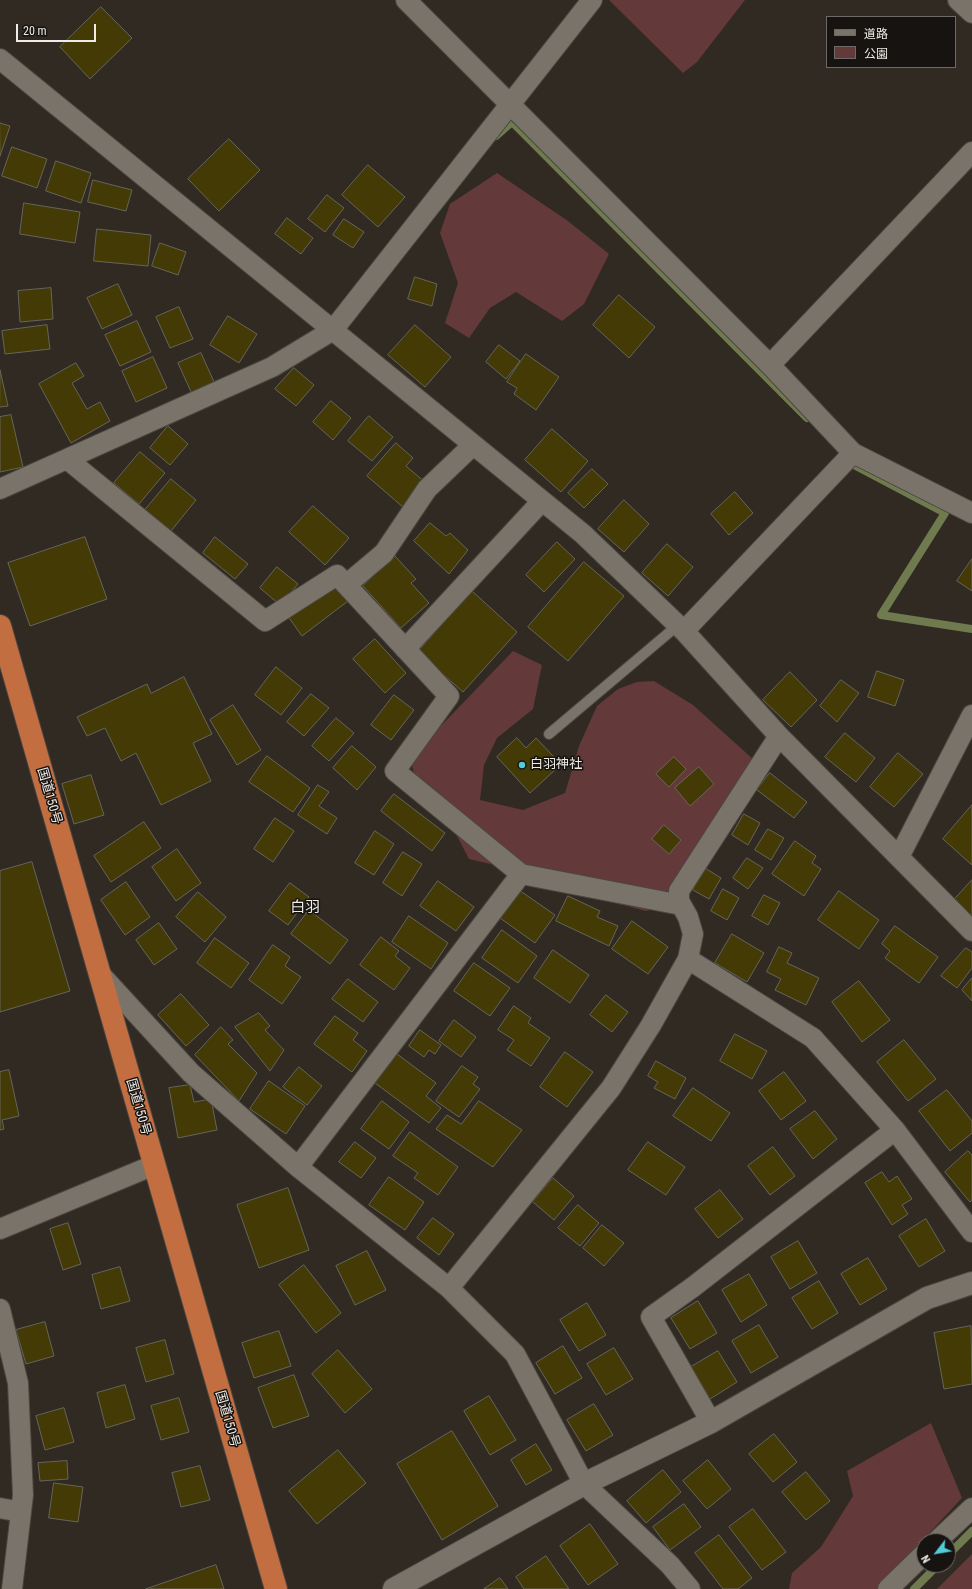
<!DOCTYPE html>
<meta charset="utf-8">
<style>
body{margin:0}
#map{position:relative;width:972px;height:1589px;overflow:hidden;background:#302a23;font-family:"Roboto Condensed","Noto Sans JP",sans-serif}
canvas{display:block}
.legend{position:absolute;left:826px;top:16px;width:130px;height:52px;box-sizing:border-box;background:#161310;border:1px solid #6d6966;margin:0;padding:5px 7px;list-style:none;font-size:12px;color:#efebe7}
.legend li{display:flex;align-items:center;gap:8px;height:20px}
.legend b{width:20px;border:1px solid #6d6966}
.north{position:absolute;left:916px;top:1533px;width:40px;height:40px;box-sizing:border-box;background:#161310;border:1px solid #6d6966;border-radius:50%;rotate:239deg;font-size:11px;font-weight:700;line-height:16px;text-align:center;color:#efebe7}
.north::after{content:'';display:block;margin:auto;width:14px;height:18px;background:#52cbd8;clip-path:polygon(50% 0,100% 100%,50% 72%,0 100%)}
.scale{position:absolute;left:16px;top:24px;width:80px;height:18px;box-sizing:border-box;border:2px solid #efebe7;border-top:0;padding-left:5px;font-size:12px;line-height:14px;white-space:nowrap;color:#efebe7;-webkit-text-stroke:3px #161310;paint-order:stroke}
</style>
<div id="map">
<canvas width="972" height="1589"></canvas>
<ul class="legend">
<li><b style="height:5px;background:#7a736a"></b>道路</li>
<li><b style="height:11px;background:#64393a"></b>公園</li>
</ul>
<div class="north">N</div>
<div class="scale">20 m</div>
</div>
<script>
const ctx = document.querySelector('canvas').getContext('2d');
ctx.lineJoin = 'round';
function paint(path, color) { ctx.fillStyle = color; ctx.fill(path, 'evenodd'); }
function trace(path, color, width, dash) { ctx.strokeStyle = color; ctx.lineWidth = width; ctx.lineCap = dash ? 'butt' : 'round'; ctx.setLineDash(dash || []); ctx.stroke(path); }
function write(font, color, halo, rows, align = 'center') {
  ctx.font = font + ' "Roboto Condensed","Noto Sans JP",sans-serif'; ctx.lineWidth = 3; ctx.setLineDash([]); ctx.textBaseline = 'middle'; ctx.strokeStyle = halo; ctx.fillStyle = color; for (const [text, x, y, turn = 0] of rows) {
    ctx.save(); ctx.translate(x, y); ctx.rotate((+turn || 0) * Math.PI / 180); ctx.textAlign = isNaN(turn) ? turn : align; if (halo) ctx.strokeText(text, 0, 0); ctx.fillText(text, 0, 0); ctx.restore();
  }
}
const green = new Path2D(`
 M609,0h136l-48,62 -14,11z
 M497,173l71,48 41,33 -25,50 -22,17 -46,-29 -26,16 -21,30 -24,-15 13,-40 -18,-50 10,-29z
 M513,651l29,14 -9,44 -36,29 -13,27 -4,35 43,10 42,-17 14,-47 18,-40 21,-17 19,-7 17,-1 39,24 61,55 -85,145 -23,6 -61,-16 -49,-7 -37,-22 -30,-7 -13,-25 -37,-42 -9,-34z
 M931,1423l31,75 -85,91h-88l3,-16 29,-26 32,-51 -6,-25z
 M972,1554v35h-35z`);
const stream = new Path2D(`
 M496,136l16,-14 295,296
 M847,459l7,6 91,48 -64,102 91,14
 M948,1555l24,-24
 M914,1589l24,-24`);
const building = new Path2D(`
 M101,7l31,31 -42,41 -30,-32z
 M0,123l10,3 -10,30z
 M229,139l31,31 -41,41 -31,-32z
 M12,147l35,12 -10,29 -35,-12z
 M56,161l35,12 -10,30 -35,-12z
 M368,165l37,32 -27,30 -36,-32z
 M93,180l39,10 -6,21 -38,-9z
 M327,195l17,13 -19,24 -17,-13z
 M24,203l56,9 -5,31 -55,-9z
 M287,218l26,20 -12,16 -26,-20z
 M344,219l20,13 -11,16 -20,-13z
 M97,229l54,6 -3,31 -54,-5z
 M160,243l26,9 -8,23 -26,-9z
 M415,277l22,7 -5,22 -24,-7z
 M118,284l14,31 -30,14 -15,-31z
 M51,288l2,31 -33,3 -2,-31z
 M619,295l36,32 -26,31 -36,-33z
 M179,307l14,32 -23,9 -14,-31z
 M228,316l29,18 -18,29 -29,-18z
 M137,321l14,31 -31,14 -15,-31z
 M47,325l3,24 -45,5 -3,-23z
 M415,325l36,32 -26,30 -37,-32z
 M499,345l21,16 -14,18 -20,-17z
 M201,353l14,31 -23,10 -14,-31z
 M526,354l33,23 -23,33 -22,-16 3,-6 -10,-6z
 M153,357l14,31 -31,14 -14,-31z
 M76,363l8,13 -12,7 15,26 13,-7 10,19 -39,22 -32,-59z
 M294,368l20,17 -18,21 -21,-17z
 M0,370l8,36 -8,1z
 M331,401l20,17 -18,22 -20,-18z
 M11,415l12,52 -23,5v-55z
 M369,416l24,21 -21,24 -24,-20z
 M168,426l20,18 -18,21 -20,-17z
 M552,429l36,32 -27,31 -36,-32z
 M396,443l17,15 -7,8 20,17 -22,25 -37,-32z
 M140,452l25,21 -26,31 -25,-21z
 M592,469l16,15 -24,24 -16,-15z
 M171,479l25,21 -25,31 -26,-21z
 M735,492l18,21 -24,22 -18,-21z
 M624,500l25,24 -25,28 -26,-23z
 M313,506l36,32 -24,27 -36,-33z
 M430,523l16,13 4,-3 18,17 -19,24 -35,-33z
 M85,537l22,62 -77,27 -22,-63z
 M215,537l33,27 -13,15 -32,-26z
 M557,542l18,17 -31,33 -18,-17z
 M667,544l26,23 -25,29 -26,-23z
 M395,556l21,23 -5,4 18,20 -28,25 -38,-42z
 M972,559v32l-15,-10z
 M584,562l40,34 -56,65 -40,-34z
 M277,567l21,17 -18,21 -20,-17z
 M333,581l15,20 -46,35 -15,-21z
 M472,591l45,41 -54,60 -45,-40z
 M375,639l31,34 -21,20 -32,-34z
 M276,667l26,21 -21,27 -26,-20z
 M877,671l27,9 -9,26 -27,-9z
 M790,672l27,28 -26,27 -28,-27z
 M184,677l28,57 -19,9 18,38 -50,24 -25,-52 -15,8 -16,-33 -18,8 -10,-19 70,-33 4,9z
 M841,680l18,13 -22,29 -17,-16z
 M311,694l18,14 -25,28 -17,-14z
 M394,695l20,15 -23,30 -20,-15z
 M233,705l28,45 -24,15 -27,-45z
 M336,718l18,15 -25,28 -17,-15z
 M845,733l30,25 -19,24 -31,-25z
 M517,738l9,10 10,-10 18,19 -5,5 7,7 -26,24 -33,-36z
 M352,746l24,21 -19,23 -24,-22z
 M898,753l25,21 -29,33 -24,-20z
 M267,756l43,32 -17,24 -44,-30z
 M674,757l12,12 -17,18 -13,-13z
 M699,767l15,17 -24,22 -15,-18z
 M770,773l37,29 -13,16 -37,-28z
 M91,775l13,40 -30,9 -12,-40z
 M318,785l11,7 -10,14 18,12 -10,16 -29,-19z
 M394,794l51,39 -13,18 -51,-40z
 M972,805v60l-29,-26z
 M744,814l16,9 -12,22 -16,-10z
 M275,818l19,13 -21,31 -19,-13z
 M144,822l17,26 -50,34 -17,-26z
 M664,825l17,15 -12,14 -17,-15z
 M768,829l16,9 -13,22 -16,-10z
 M375,831l19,13 -20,31 -19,-12z
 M795,841l21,15 -4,7 9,6 -17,27 -32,-22z
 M177,849l24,34 -25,18 -24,-34z
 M403,852l19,12 -20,32 -19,-13z
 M747,858l16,10 -15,21 -15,-11z
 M32,862l38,129 -70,21v-141z
 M705,868l16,10 -12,21 -16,-9z
 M972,880v38l-19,-17z
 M438,881l36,26 -18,24 -36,-25z
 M126,882l24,35 -25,18 -24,-35z
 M290,883l19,14 -21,28 -19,-14z
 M723,889l16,9 -12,22 -16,-9z
 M519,890l36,25 -20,28 -35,-25z
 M839,891l40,29 -20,29 -41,-29z
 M198,892l28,25 -21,25 -29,-25z
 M764,895l16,8 -12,22 -16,-9z
 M568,896l32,15 -3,6 21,9 -9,20 -53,-25z
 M309,910l39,30 -18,24 -39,-30z
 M409,916l39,27 -17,26 -39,-27z
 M632,921l36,26 -20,27 -36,-25z
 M159,923l18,26 -23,16 -18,-25z
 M895,926l43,31 -19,26 -34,-25 5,-7 -8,-7z
 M502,930l35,26 -19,27 -36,-25z
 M732,934l32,19 -17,29 -32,-19z
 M381,937l18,14 -4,5 15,12 -16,22 -34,-25z
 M215,938l34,25 -18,25 -34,-25z
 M273,945l17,12 -5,9 16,11 -19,27 -33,-24z
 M779,947l13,6 -5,10 32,15 -13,27 -31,-15 6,-11 -14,-7z
 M966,948l6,4v16l-15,20 -16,-12z
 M553,950l36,25 -19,28 -36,-25z
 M474,963l36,25 -20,28 -36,-25z
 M972,978v23l-10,-11z
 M348,979l30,23 -15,20 -31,-23z
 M859,981l31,39 -28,22 -30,-40z
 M181,994l28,31 -23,21 -28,-31z
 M606,995l22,17 -16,20 -22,-17z
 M514,1006l17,12 -3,5 22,15 -19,28 -24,-16 7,-10 -16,-10z
 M259,1013l11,13 -5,4 19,20 -14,21 -35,-44z
 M335,1016l23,17 -5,7 14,11 -15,21 -38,-28z
 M454,1020l22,17 -15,20 -22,-16z
 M221,1027l12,13 -5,4 29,29 -18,28 -44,-46z
 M420,1030l21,15 -6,9 -6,-4 -5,7 -15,-11z
 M735,1034l32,17 -15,28 -32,-18z
 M904,1040l32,39 -28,22 -31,-39z
 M565,1052l28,20 -26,35 -27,-20z
 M397,1054l39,29 -10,13 15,12 -12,15 -54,-40z
 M656,1061l30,17 -11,21 -21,-11 4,-6 -10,-6z
 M462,1066l16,11 -5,7 7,5 -21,28 -23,-16z
 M299,1067l23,19 -15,19 -24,-18z
 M9,1070l10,46 -17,4 2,9 -4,1v-58z
 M784,1072l22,29 -25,19 -22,-29z
 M269,1081l36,25 -19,28 -36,-25z
 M190,1085l4,17 17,-3 6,31 -39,8 -9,-50z
 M693,1088l37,25 -19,28 -38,-25z
 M947,1090l25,31v12l-22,18 -31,-40z
 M382,1101l27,21 -20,27 -28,-20z
 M479,1101l43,29 -29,37 -57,-38 11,-14 14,9z
 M815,1111l22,28 -24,20 -23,-30z
 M410,1132l48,35 -20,28 -24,-17 4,-5 -25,-17z
 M355,1142l21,16 -15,20 -22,-16z
 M648,1142l37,25 -19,28 -38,-25z
 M773,1147l22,29 -25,19 -22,-29z
 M968,1151l4,4v45l-2,2 -25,-30z
 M882,1172l7,10 8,-6 15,23 -10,6 6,9 -16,11 -27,-42z
 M389,1177l35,25 -19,28 -36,-25z
 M553,1178l21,18 -20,24 -21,-18z
 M288,1188l21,62 -50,18 -22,-63z
 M720,1190l23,29 -25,19 -23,-29z
 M578,1205l21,18 -19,23 -22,-18z
 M433,1218l21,16 -15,21 -22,-17z
 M926,1219l19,32 -26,16 -20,-31z
 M68,1223l13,41 -18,6 -13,-41z
 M602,1225l22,18 -20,23 -21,-18z
 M798,1241l19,32 -27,16 -19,-32z
 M367,1251l19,39 -31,15 -19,-39z
 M868,1258l19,31 -27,16 -19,-31z
 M304,1265l37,48 -25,20 -37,-48z
 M120,1267l10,34 -29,8 -9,-34z
 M749,1274l18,31 -26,17 -19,-32z
 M819,1281l19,32 -26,16 -20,-31z
 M698,1301l19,32 -27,16 -19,-31z
 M587,1303l19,32 -27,16 -19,-31z
 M45,1322l9,34 -28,8 -10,-34z
 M759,1325l19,32 -27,16 -19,-32z
 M971,1326l1,58 -28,5 -10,-56z
 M279,1331l12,35 -37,12 -12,-35z
 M165,1340l9,34 -28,8 -10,-34z
 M563,1346l19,32 -27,16 -19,-31z
 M614,1348l19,31 -27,16 -19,-31z
 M338,1350l34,39 -27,24 -33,-39z
 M718,1351l19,31 -27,17 -19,-32z
 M294,1375l15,41 -36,12 -15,-40z
 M125,1385l10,34 -29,9 -9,-35z
 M489,1396l27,44 -26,15 -26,-44z
 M179,1398l10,34 -28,8 -10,-34z
 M594,1404l19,31 -27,16 -19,-31z
 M64,1408l10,34 -29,8 -9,-34z
 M452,1431l46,75 -56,34 -45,-76z
 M774,1434l23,28 -24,20 -24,-28z
 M536,1444l16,26 -26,15 -15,-25z
 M338,1450l28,33 -49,41 -28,-33z
 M708,1460l23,29 -24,20 -24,-28z
 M67,1461l1,18 -28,2 -2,-18z
 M200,1466l10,34 -29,7 -9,-34z
 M663,1470l18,22 -35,31 -19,-22z
 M806,1472l24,29 -24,19 -24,-28z
 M54,1483l29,4 -5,35 -29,-4z
 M684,1504l17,23 -31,23 -17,-23z
 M753,1509l33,43 -24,18 -33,-43z
 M590,1524l28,40 -30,21 -28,-39z
 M719,1535l33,43 -14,11h-15l-28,-36z
 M546,1556l23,33h-45l-8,-12z
 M216,1565l8,24h-78z
 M500,1578l8,11h-24z`);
const service = new Path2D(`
 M549,734l129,-109`);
const minor = new Path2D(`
 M406,0l364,365 83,88 119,60
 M958,0l14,13
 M0,59l583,475 101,97 95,105 193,195
 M770,365l202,-213
 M67,459l198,162 72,-46 112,121 -54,75 126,103 160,31
 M0,489l272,-122 61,-37 259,-330
 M346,585l38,-32 43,-64 46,-44
 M684,631l169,-178
 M405,649l137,-148
 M899,857l73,-142
 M688,959l125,79 82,92 77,102
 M100,974l91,99 107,94 151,121 66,66 69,130 86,81 20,24
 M298,1167l223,-293
 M0,1229l154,-64
 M449,1288l162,-200 40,-63 37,-66 5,-25 -5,-17 -9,-16v-10l100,-155
 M0,1309l18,74 5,112 -11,94
 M711,1422l-60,-105 42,-30 202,-157
 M0,1508l21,4
 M937,1541l35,-33
 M888,1589l36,-35`);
const tertiary = new Path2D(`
 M394,1589l190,-105 127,-62 216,-124 45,-15`);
const trunk = new Path2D(`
 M0,626l276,963`);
const markers = [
 [522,765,4,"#52cbd8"]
];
const poiNames = [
 ["白羽神社",530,765]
];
const streetNames = [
 ["国道150号",49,796,74],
 ["国道150号",138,1107,74],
 ["国道150号",227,1419,74]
];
const quarterNames = [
 ["白羽",305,908]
];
paint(green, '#64393a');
trace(stream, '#6f7a4e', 8);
paint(building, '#443a05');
trace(building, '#66655b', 1);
trace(service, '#4c4641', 12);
trace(minor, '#4c4641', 22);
trace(tertiary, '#4c4641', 24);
trace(trunk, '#4c4641', 24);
trace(service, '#7a736a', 10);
trace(minor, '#7a736a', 20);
trace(tertiary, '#7a736a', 22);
trace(trunk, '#c36e40', 22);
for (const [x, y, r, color] of markers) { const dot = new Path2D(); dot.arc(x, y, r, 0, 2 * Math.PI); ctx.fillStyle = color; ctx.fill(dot); trace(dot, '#161310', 1.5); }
write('13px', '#efebe7', '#161310', poiNames, 'left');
write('13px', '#efebe7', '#161310', streetNames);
write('15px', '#efebe7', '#161310', quarterNames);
</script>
